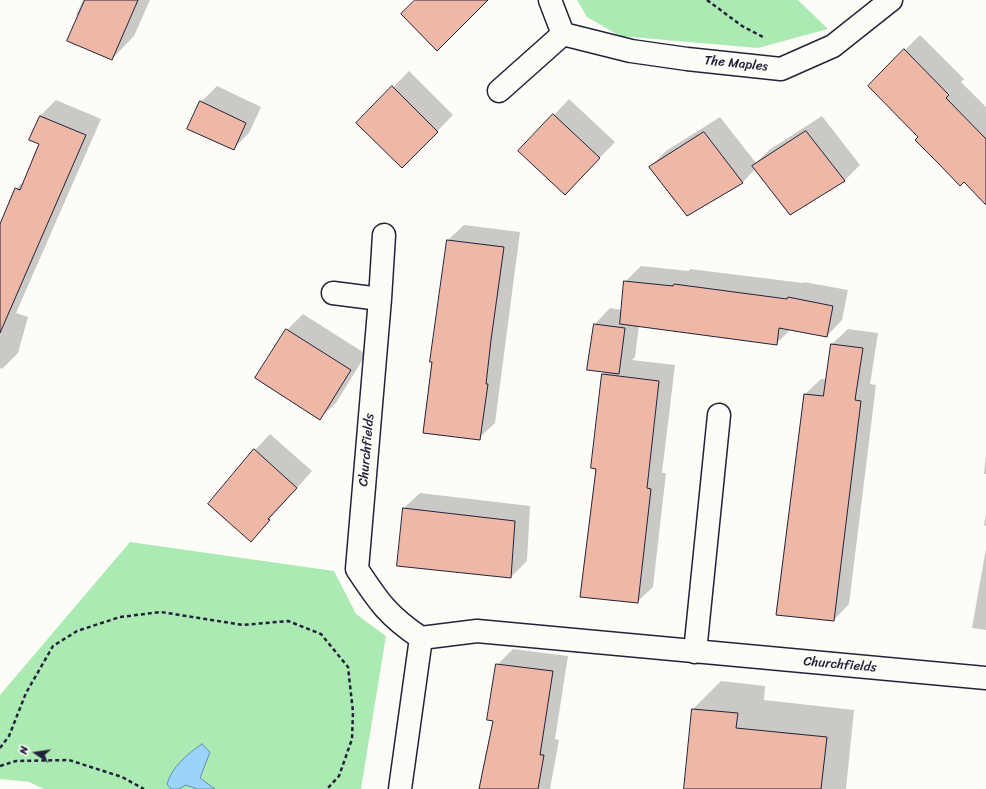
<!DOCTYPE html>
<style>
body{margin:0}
#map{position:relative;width:986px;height:789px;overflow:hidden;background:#fdfcf7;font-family:Sriracha,sans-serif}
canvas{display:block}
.north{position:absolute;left:16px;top:733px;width:40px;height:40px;-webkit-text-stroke:3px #fdfcf7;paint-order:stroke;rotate:283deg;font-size:11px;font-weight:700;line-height:16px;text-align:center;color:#22223b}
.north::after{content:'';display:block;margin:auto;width:14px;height:18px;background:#22223b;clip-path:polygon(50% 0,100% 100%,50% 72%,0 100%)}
</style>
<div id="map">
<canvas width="986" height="789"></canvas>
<div class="north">N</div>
</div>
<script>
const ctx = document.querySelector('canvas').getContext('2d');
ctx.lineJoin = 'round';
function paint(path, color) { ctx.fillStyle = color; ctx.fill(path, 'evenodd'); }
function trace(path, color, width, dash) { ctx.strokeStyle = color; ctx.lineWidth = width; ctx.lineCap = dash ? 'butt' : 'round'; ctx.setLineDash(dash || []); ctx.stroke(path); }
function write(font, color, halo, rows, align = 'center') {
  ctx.font = font + ' Sriracha,sans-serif'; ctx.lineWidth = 3; ctx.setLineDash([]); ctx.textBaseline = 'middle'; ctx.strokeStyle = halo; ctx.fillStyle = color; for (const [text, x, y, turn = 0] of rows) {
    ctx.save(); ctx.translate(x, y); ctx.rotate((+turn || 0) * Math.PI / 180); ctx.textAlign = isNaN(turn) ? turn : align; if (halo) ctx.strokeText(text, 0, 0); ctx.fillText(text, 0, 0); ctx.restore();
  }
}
const green = new Path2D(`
 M577,0h221l30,29 -70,19 -138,-12 -33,-19z
 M130,542l204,29 22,43 30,22 -25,153h-317l-15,-7 -29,-3v-84z`);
const water = new Path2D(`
 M202,744l8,8 -10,26 15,11h-18l-11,-4 -7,4h-8l-4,-5c4,-16 21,-31 35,-40z`);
const shadow = new Path2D(`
 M83,0h67l-16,36 -22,23 -33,-43 -3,-1z
 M920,35l44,44 -3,3 25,25v96l-117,-117z
 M409,71l44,44 -51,52 -44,-44z
 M217,86l44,21 -12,26 -16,16 -32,-47z
 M569,99l46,43 -35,36 -26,-63z
 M56,100l45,19 -85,194 12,4 -10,36 -16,16 -2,-1v-141l16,-38 9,-9 15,-36 -9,-5 9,-23z
 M822,116l38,49 -15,15 -55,34 -35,-45 -12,13 -56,33 -37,-48 16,-16 54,-34 36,46 13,-13z
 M464,225l56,7 -25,191 -16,15 -31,-198z
 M641,266l48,5 1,-2 113,14 1,-1 44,8 -6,30 -15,16 -36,-7 -15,15 -137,-18 -4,31 -3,3 43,5 -13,108h4l-13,114 -16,15 -40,-134 6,-94 3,-3 -11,-47 15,-16 12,2 3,-28z
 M303,314l63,40 -30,49 -16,15 -63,-41 30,-47z
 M848,329l30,4 -8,51 6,1 -27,219 -15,16 -29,-226 16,-15h6l5,-35z
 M270,434l42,37 -61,69 4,-90z
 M986,455v19h-2z
 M420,493l110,13 -3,55 -16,16 -107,-69z
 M986,513v13l-2,-1z
 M986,548v82l-14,-2z
 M513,649l55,7 -13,83 4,1 -9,49h-69l14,-69 2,-55z
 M721,681l44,5 -1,14 90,10 -8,79h-161l8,-80z`);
const building = new Path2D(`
 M85,0h53l-26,60 -45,-19z
 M415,0h73l-51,51 -36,-37z
 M904,49l45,46 -3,3 40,41v66l-22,-23 -4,4 -22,-23 -23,-23 3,-3 -50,-51z
 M392,86l46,46 -36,36 -46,-45z
 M200,101l46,22 -12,27 -47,-21z
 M553,114l47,44 -35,37 -47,-44z
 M40,116l46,19 -86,198v-109l15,-36 5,2 19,-46 -10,-4z
 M806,131l39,50 -55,34 -38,-49z
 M704,132l39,51 -56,33 -38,-49z
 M447,240l57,7 -13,93 -5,44h2l-8,56 -57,-7 9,-71h-2z
 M624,281l49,5 1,-2 113,15 1,-2 45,9 -6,31 -48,-9 -2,17 -157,-21z
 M594,324l31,4 -6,46 -32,-4z
 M286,329l65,41 -31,50 -65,-42z
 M831,344l32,4 -8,52 6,1 -27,220 -58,-6 28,-221 19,2z
 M602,374l57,7 -12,107 4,1 -13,114 -58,-6 16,-128 -5,-1z
 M254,449l43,39 -29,31 2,1 -19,22 -43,-38z
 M403,508l112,13 -4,57 -114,-12z
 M496,664l57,7 -13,84h4l-6,34h-59l14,-68 -6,-1z
 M692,709l46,4 -2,15 91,9 -6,52h-137z`);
const path = new Path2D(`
 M707,0l35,26 21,11
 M0,748l9,-12 17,-43 27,-47 24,-15 43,-14 41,-5 82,13 45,-4 33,13 27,33 5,45 -1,27 -13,37 -12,13
 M0,766l16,-5 53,-1 53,17 22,12`);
const minor = new Path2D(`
 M550,0l13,34 68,17 56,8 94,10 52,-23 58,-46
 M499,91l64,-57
 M384,235l-4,64 -23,270c21,32 31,47 64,69l56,-7 509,47
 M333,293l47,6
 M695,652l24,-237
 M400,789l21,-151`);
const streetNames = [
 ["The Maples",736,64,6],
 ["Churchfields",367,450,-85],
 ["Churchfields",840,665,5]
];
paint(green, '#abeab2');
paint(water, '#9ad4fa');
trace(water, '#6a8dae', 1);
paint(shadow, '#0003');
paint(building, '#efb7a5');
trace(building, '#22223b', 1);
trace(minor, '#22223b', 25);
trace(path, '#22223b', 2.5, [4, 3]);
trace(minor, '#fdfcf7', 22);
write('13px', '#22223b', '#fdfcf7', streetNames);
</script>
